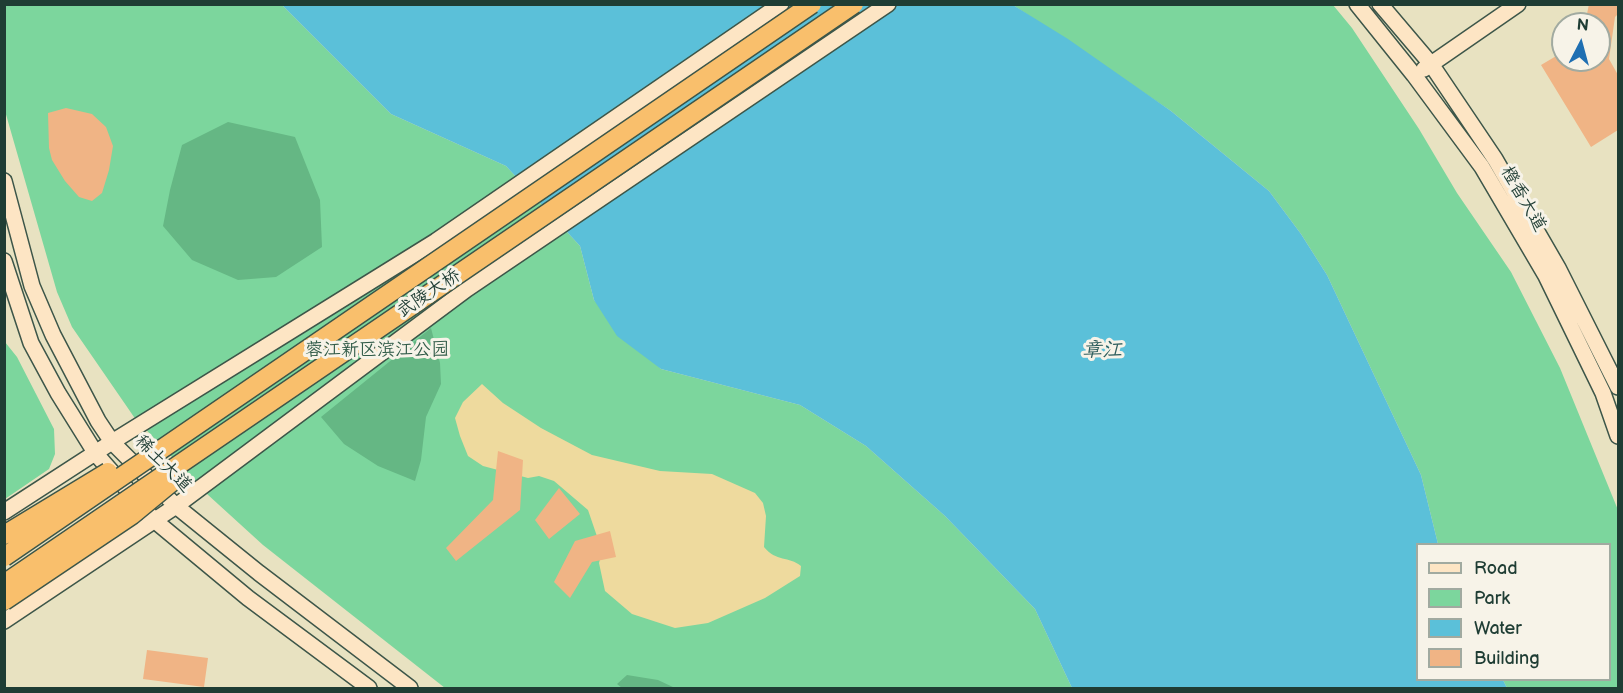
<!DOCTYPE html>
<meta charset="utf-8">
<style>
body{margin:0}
#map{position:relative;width:1623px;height:693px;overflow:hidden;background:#e8e2c1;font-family:"Balsamiq Sans",sans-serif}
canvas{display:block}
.frame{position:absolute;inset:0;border:6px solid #1f3d34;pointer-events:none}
.legend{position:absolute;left:1416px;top:543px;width:195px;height:138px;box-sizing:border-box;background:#f7f3e8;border:2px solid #a1aaa0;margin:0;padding:8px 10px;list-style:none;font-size:18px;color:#1f3d34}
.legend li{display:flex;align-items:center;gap:12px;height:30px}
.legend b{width:30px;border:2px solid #a1aaa0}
.north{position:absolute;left:1551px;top:12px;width:60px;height:60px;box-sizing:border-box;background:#f7f3e8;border:2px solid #a1aaa0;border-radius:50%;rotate:6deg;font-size:16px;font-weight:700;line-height:24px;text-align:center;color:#1f3d34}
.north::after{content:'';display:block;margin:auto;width:21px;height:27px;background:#1f6fb2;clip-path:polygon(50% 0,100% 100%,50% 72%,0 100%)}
</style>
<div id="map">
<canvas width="1623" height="693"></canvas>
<div class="frame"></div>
<ul class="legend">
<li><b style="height:8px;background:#fde5c4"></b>Road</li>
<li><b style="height:16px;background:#7cd69d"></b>Park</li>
<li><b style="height:16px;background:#5bc0d9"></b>Water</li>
<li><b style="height:16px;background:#f0b485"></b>Building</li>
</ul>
<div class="north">N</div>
</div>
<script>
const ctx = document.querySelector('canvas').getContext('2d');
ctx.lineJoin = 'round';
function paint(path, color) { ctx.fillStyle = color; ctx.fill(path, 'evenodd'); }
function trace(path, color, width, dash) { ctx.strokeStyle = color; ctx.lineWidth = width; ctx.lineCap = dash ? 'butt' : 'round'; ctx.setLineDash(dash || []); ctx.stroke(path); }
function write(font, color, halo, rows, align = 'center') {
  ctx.font = font + ' "Balsamiq Sans","LXGW WenKai TC",sans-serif'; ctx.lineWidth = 6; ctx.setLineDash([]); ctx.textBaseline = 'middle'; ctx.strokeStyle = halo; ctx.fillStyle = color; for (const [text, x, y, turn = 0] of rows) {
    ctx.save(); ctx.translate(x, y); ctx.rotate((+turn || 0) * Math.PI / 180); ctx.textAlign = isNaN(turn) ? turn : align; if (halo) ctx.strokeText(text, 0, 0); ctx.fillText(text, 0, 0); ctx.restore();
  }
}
const green = new Path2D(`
 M4,5h278l109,109 115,52 74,80 14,54 67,69 139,36 66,41 79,70 90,93 37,79h-627l-182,-143 -56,-51 -73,-77 -62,-90 -15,-35 -52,-181z
 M1013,5h320l19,23 67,101 38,64 54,79 49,96 58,142v178h-111l-4,-8h107v-136h-172l-17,-69 -94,-200 -26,-41 -32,-43 -98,-80z
 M5,342l12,15 37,72 1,25 -6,15 -44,30z`);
const forest = new Path2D(`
 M228,122l67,15 25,63 2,47 -46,30 -38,3 -46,-20 -29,-34 7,-36 12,-45z
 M431,328l9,35 1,21 -15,33 -5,43 -6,21 -37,-15 -34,-22 -23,-27z
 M627,675l31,5 17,8h-53l-5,-4z`);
const sand = new Path2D(`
 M482,384l21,19 38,25 51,27 68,16 52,3 43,19 8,10 3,13 -2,31c12,15 25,9 37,19l-1,10 -35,22 -57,25 -33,5 -43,-14 -27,-23 -6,-28 3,-12 -14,-41 -34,-29 -15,-5 -11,2 -45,-12 -15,-10 -8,-20 -5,-18 8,-16z`);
const water = new Path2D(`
 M282,5h731l55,34 103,72 98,80 32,43 26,41 94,200 17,69h-20v136h85l4,8h-435l-37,-79 -90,-93 -79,-70 -66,-41 -139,-36 -44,-33 -23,-36 -14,-54 -74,-80 -115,-52z`);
const building = new Path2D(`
 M1589,4h29v10l-3,3 -6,42 9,16v55l-27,17 -50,-82 22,-13v8h36v-36h-14z
 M66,108l26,6 14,13 7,19 -4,24 -7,23 -10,8 -13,-4 -14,-16 -13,-21 -3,-12 -1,-35z
 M498,451l25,9 -3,50 -64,51 -10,-13 47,-48z
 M559,488l21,26 -31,25 -14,-19z
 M610,531l6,26 -24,5 -22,36 -16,-16 21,-41z
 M147,650l61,8 -4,29 -61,-8z`);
const secondary = new Path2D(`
 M1357,4l57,71 68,92 64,109 57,117 15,43
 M1380,4l51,60 64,95 63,109 60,119
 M1424,69l94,-65
 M4,181l28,105 21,49 45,86 14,21 64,64 83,67 151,115
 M4,261l27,82 27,50 38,61 58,66 94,78 121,90
 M4,512l108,-70 324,-201 345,-237
 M4,621l172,-115 291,-217 421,-285`);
const primaryBridge = new Path2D(`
 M4,535l104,-63
 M4,557l808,-553
 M4,584l850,-580
 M4,601l128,-86 40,-33`);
const streetNames = [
 ["橙香大道",1523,199,60],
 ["武陵大桥",429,294,-34],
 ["稀土大道",163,464,45]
];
const parkNames = [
 ["蓉江新区滨江公园",377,350]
];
const waterNames = [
 ["章江",1102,351]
];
paint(green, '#7cd69d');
paint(forest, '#65b784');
paint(sand, '#eeda9e');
paint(water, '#5bc0d9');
paint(building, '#f0b485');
trace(secondary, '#3d5649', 18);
trace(secondary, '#fde5c4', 15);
trace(primaryBridge, '#3d5649', 21, []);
trace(primaryBridge, '#f9bf6c', 18);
write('18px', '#1f3d34', '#f7f3e8', streetNames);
write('18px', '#325c49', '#f7f3e8', parkNames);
write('italic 20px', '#2e5e5d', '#f7f3e8', waterNames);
</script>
